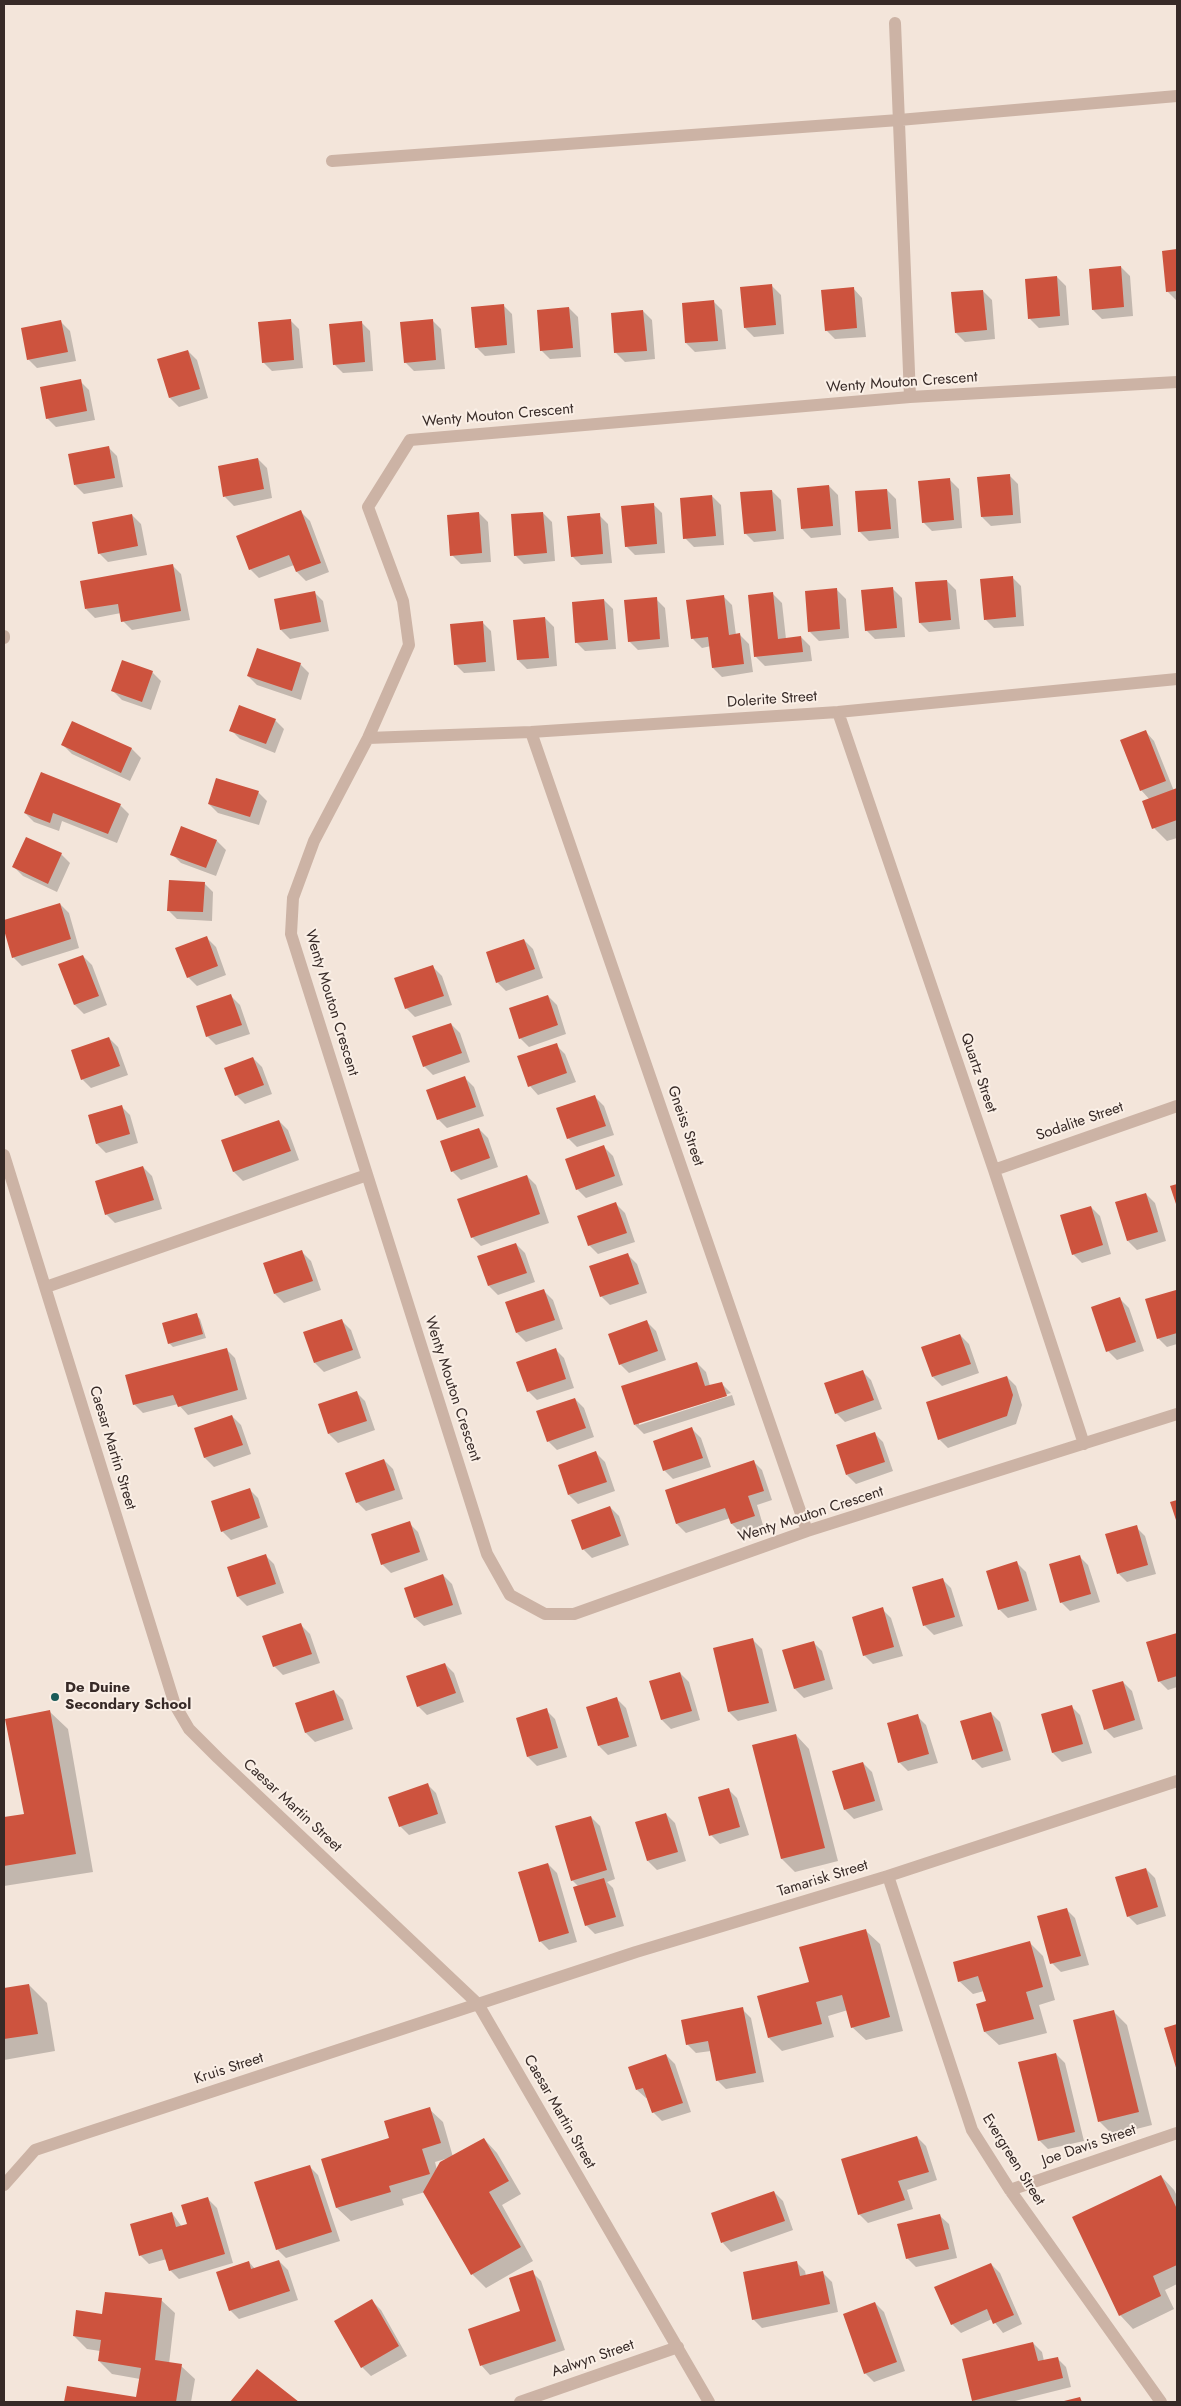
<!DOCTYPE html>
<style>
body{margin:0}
#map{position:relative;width:1181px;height:2406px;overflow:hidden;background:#f3e5da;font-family:Jost,sans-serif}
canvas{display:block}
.frame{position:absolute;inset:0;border:5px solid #372a27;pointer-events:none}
</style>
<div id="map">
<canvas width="1181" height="2406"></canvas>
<div class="frame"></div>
</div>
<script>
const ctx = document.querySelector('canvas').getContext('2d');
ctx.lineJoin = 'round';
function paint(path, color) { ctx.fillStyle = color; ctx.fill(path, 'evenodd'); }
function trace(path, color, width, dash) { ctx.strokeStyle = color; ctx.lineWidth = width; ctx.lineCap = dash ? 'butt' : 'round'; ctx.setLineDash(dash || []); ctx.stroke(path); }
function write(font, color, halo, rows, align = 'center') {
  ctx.font = font + ' Jost,sans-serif'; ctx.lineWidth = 4; ctx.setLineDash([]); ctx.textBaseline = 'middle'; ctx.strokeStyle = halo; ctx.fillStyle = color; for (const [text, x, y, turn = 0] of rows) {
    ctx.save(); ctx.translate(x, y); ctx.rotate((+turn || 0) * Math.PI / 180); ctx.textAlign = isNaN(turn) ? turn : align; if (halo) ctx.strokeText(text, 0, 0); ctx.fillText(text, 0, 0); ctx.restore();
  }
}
const shadow = new Path2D(`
 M1177,250v50h-1l-9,-9 -3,-39z
 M1121,267l9,9 3,40 -31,3 -9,-9z
 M1057,277l9,9 3,39 -30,3 -9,-9z
 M772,286l9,9 3,39 -30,3 -9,-9z
 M853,288l9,10 4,39 -31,2 -9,-9z
 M983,291l9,9 3,39 -30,3 -9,-9z
 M713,301l9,9 4,39 -31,3 -9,-9z
 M503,305l9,9 3,39 -30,3 -9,-9z
 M569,308l9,9 3,40 -31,2 -9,-9z
 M643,311l9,9 3,39 -30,3 -9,-9z
 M290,320l9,9 4,39 -31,3 -9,-9z
 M432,320l9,9 4,40 -31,2 -9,-9z
 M61,322l9,9 6,30 -39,7 -9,-9z
 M361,322l9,9 3,40 -30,2 -9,-9z
 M188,351l9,9 11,38 -29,9 -9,-9 -11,-38z
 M80,381l9,9 6,30 -39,7 -9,-9z
 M108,447l9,9 6,31 -39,7 -9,-9z
 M258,459l9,9 5,30 -38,8 -9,-9z
 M1009,475l9,9 3,39 -30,3 -9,-9z
 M950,480l9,9 3,39 -30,3 -9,-9z
 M829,486l9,9 3,40 -30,3 -9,-9z
 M887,490l9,9 3,39 -30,3 -9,-9 -4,-40z
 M772,491l9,9 3,39 -30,3 -9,-9z
 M712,496l9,9 3,40 -30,2 -9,-9z
 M653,504l9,9 3,40 -30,2 -9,-9z
 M301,512l9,9 19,51 -23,9 -9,-9 -3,-7 -35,13 -9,-9z
 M479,513l9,9 3,40 -30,2 -9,-9z
 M543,513l9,9 3,39 -31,3 -9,-9z
 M132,515l9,9 6,31 -39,7 -9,-9z
 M599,515l9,9 4,39 -31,2 -9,-9z
 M172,565l9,9 9,46 -58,10 -9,-9 -2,-8 -26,5 -9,-9z
 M1012,577l9,9 3,40 -30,2 -9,-9z
 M947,581l9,9 4,39 -31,3 -9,-9z
 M893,589l9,9 3,39 -30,2 -9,-9z
 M837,590l9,9 3,39 -30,3 -9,-9z
 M314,592l9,9 6,30 -39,8 -9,-9z
 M773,594l9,9 4,36 15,-2 9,9 2,15 -47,5 -9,-9z
 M723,596l9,9 4,30h4l9,9 4,28 -31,5 -9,-9 -2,-22 -9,2 -9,-9z
 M656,599l9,9 4,39 -31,3 -9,-9z
 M604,600l9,9 3,40 -31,2 -9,-9z
 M545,618l9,9 3,39 -30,3 -9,-9z
 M482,622l9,9 4,40 -31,2 -9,-9z
 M300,664l9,9 -8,27 -44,-15 -9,-9z
 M152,672l9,9 -10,29 -29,-10 -9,-9z
 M275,720l9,9 -9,24 -35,-14 -9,-9z
 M73,723l59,26 9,9 -11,23 -58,-27 -9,-9z
 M1146,732l8,9 20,50 3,-1v48l-10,3 -13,-13 -4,-28 -9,-10z
 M258,792l9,9 -8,24 -41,-12 -9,-9z
 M120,805l9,9 -12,29 -55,-22 -3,10 -25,-9 -9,-9z
 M217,841l9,9 -10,26 -35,-13 -9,-9z
 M61,854l9,9 -13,29 -34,-16 -9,-9z
 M204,883l9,9 -1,29 -35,-2 -9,-9z
 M60,904l9,9 10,35 -57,18 -9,-9 -9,-36z
 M207,938l9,9 10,28 -29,11 -9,-9z
 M524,940l9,9 10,29 -37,13 -9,-9z
 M83,956l9,9 15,40 -23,9 -9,-9 -15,-40z
 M433,967l9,9 10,29 -37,12 -9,-9z
 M231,996l9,9 10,29 -34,11 -9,-9z
 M548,996l9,9 9,29 -37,13 -9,-9z
 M451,1024l9,9 10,29 -37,13 -9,-9z
 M109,1038l9,9 10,28 -37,13 -9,-9z
 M556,1045l9,9 11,28 -38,13 -8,-9 -11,-29z
 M253,1058l9,9 10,27 -27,10 -9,-9z
 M465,1078l9,9 10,29 -37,12 -9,-9z
 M595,1097l9,9 10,29 -37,12 -9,-9z
 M121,1106l9,9 8,28 -32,10 -9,-9 -8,-29z
 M279,1121l9,9 11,30 -56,21 -9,-9 -11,-31z
 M479,1129l9,9 10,29 -37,13 -9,-9z
 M604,1147l9,9 10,29 -37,13 -9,-9z
 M143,1167l9,9 10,33 -47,14 -9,-9z
 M527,1176l9,9 13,38 -68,23 -9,-9z
 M1146,1194l9,9 11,38 -29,9 -9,-9z
 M616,1204l9,9 10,29 -37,12 -9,-9z
 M1091,1207l9,9 11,38 -29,9 -9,-9z
 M516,1244l9,9 10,29 -37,13 -9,-9z
 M302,1252l9,9 10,29 -37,13 -9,-9z
 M628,1255l9,9 10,29 -37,12 -9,-9z
 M544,1291l9,9 10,29 -37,13 -9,-9z
 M1176,1292l1,52 -10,3 -9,-9 -11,-38z
 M1120,1299l9,9 15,43 -27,9 -9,-9 -15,-43z
 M196,1315l4,4 6,19 -33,9 -4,-4z
 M342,1321l9,9 10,28 -37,14 -9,-9z
 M647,1322l9,9 10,29 -37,13 -9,-9z
 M960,1335l9,9 10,29 -37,13 -9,-9z
 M226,1349l9,9 12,41 -59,16 -10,-11 -35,9 -9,-9z
 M555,1349l9,9 10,30 -37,12 -9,-9z
 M697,1363l9,9 4,14 11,-3 10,10 -92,29v3l93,-30 3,10 -91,29 -9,-9z
 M862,1371l9,9 11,29 -37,13 -9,-9z
 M1007,1377l9,9 6,19 -6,19 -68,24 -9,-9z
 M356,1392l9,9 10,29 -37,13 -9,-9z
 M575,1399l9,9 10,29 -37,13 -9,-9z
 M232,1416l9,9 10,29 -37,13 -9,-9 -10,-29z
 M692,1429l9,9 10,29 -38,12 -9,-9z
 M874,1433l9,9 10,29 -37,13 -9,-9z
 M596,1453l9,9 10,29 -37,13 -9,-9z
 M384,1460l9,9 10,30 -37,12 -9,-9z
 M753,1461l9,9 10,30 -15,5 6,20 -22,8 -9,-9 -2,-6 -44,15 -9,-9 -11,-33z
 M249,1489l9,9 10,29 -37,13 -9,-9z
 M610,1507l9,9 10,29 -37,13 -9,-9z
 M409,1523l9,9 10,28 -37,13 -9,-9z
 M1136,1527l9,9 11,38 -29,8 -9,-9z
 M265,1555l9,9 10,29 -37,13 -9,-9 -10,-29z
 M1079,1556l9,9 12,37 -30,9 -9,-9z
 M1017,1563l9,9 11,38 -29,8 -9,-9z
 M443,1575l9,9 10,30 -38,12 -9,-8z
 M942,1579l9,9 12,38 -29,9 -9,-9 -12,-38z
 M882,1609l9,9 12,38 -30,8 -9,-9z
 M301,1625l9,9 10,29 -37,12 -9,-9z
 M1177,1634v53l-9,3 -9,-9z
 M753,1640l9,9 15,62 -39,10 -9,-9 -14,-63z
 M813,1642l9,9 11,38 -29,9 -9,-9 -11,-38z
 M445,1664l9,9 10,29 -37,13 -9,-9z
 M680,1673l9,9 11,38 -29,9 -9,-9 -11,-38z
 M1123,1682l9,9 11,38 -29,9 -9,-9z
 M334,1691l9,9 10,29 -38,13 -9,-9 -10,-29z
 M617,1699l9,9 11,38 -29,9 -9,-9z
 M1071,1706l9,9 12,38 -30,9 -9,-9 -11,-38z
 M546,1710l9,9 12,38 -30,9 -9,-9z
 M50,1712l18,17 25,143 -89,14v-67l22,-4z
 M991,1713l9,9 11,38 -29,8 -9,-9z
 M917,1716l9,9 12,38 -30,8 -9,-9z
 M796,1735l13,14 29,112 -43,11 -13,-13 -28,-114z
 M863,1763l9,9 11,38 -29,9 -9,-9 -12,-38z
 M427,1784l9,9 10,30 -37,12 -9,-9z
 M728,1789l9,9 12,37 -29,9 -9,-9z
 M666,1814l9,9 11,38 -29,9 -9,-9z
 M591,1817l9,9 15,53 -8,3 6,6 11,38 -29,8 -9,-9 -7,-38 -7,-7z
 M548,1864l9,9 20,69 -28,8 -9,-9z
 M1146,1869l9,9 11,38 -29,9 -9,-9z
 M1066,1909l9,9 14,47 -28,7 -9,-9z
 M866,1931l14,13 23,87 -37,9 -14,-13 -4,-17 -20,6 6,21 -52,14 -13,-13 42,-55z
 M1030,1943l13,13 12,44 -16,5 8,28 -48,12 -14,-13 -7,-27 9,-3 -3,-11 -11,3 -14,-13z
 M29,1985l18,18 8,48 -51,9v-70z
 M742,2009l9,9 13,64 -38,7 -9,-9 -6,-29 -15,2 -9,-9z
 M1114,2012l13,13 25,100 -39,10 -13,-13 -25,-101z
 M1056,2054l9,9 19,78 -36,8 -9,-9z
 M666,2055l9,9 16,48 -29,9 -9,-9 -5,-14h-2l-9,-8z
 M429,2109l14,13 10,35 31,-18 13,14 24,41 -19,11 31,56 -47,27 -14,-14 -47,-82 -23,7 2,6 -53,16 -14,-13 -14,-49 68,-20zM449,2158l-12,12 -2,-8z
 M917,2137l9,9 11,34 -30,10 6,19 -45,14 -9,-9z
 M309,2166l9,9 22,66 -54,17 -9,-9z
 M1161,2176l13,14 3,6v88l-12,6 9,19 -41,20 -13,-14z
 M774,2192l9,9 10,29 -62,22 -8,-9 -10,-29z
 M208,2199l9,9 16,55 -54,16 -9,-9 -3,-11 -18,5 -9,-9 32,-42 10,14 6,-2z
 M940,2216l9,8 8,34 -41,9 -9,-9z
 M279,2261l9,9 10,30 -59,19 -9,-9 19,-48 6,7z
 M796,2262l9,9 1,5 17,-3 9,9 6,30 -76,16 -9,-9z
 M991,2264l9,9 22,51 -19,9 -11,-14 -31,14 -9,-9z
 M532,2272l9,9 24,69 -75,25 -8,-9 -12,-36 51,-18z
 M161,2300l14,13 -6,51 12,2 14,13 -4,23h-126l3,-14 69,11 3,-20 -28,-5 -13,-13 1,-10 -13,-2 -13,-13 29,-21z
 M372,2301l9,9 26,46 -36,20 -9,-9z
 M875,2303l9,9 21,59 -31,11 -9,-9z
 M1033,2343l9,9 2,9 13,-3 9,9 5,20 -60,15h-36l-2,-2z
 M257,2371l40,31h-66z`);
const building = new Path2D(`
 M1177,249v42l-11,1 -4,-41z
 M1121,266l3,41 -32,3 -3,-41z
 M1057,276l3,40 -32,3 -3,-40z
 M772,284l4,41 -32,3 -4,-41z
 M854,287l3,41 -32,3 -4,-41z
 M983,290l4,40 -32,3 -4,-41z
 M714,300l4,41 -33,2 -3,-40z
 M504,304l3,41 -32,3 -4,-41z
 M569,307l4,41 -33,3 -3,-41z
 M643,310l4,41 -33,2 -3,-40z
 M291,319l3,41 -32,3 -4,-41z
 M433,319l3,41 -32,3 -4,-41z
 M61,320l7,32 -41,8 -6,-32z
 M362,321l3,41 -32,3 -4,-41z
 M188,350l12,39 -31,9 -12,-39z
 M81,379l6,32 -41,8 -6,-32z
 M109,446l6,32 -41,7 -6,-31z
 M258,458l6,31 -41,8 -5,-31z
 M1010,474l3,41 -32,2 -4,-40z
 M950,478l4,42 -32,3 -4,-42z
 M829,485l4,41 -32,3 -4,-41z
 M887,489l4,40 -33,3 -3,-41z
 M772,490l4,41 -32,3 -4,-42z
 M712,495l4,41 -33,3 -3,-41z
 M654,503l3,41 -32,3 -4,-41z
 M301,510l20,53 -25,9 -7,-17 -40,15 -13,-34z
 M479,512l3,41 -32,3 -3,-41z
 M543,512l4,41 -33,3 -3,-42z
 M600,513l3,41 -32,3 -4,-41z
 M132,514l6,32 -40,8 -6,-32z
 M173,564l8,47 -60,11 -3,-18 -33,5 -5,-28z
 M1013,576l3,41 -32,3 -4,-41z
 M947,580l4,40 -32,3 -4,-41z
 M893,587l4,41 -32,3 -4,-41z
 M837,588l3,41 -32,3 -3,-41z
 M315,591l6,31 -41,8 -6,-31z
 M773,592l5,47 23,-3 2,16 -49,5 -6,-62z
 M724,595l5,40 11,-2 4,31 -32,4 -4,-31 -17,2 -5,-39z
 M657,597l3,42 -32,3 -4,-42z
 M604,599l4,41 -33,3 -3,-41z
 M545,617l4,41 -32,2 -4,-40z
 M483,621l3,41 -32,3 -4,-41z
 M257,648l44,15 -9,28 -45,-15z
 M122,660l31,11 -11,31 -31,-11z
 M239,705l37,14 -10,25 -37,-13z
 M72,721l60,27 -11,25 -60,-28z
 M1146,730l20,51 -26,10 -20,-51z
 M41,772l80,32 -13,30 -55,-21 -3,10 -26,-10z
 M216,778l43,13 -9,26 -42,-13z
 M1177,788v32l-25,9 -10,-28z
 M181,826l36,14 -11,28 -36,-13z
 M26,837l36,16 -14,31 -36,-17z
 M169,880l36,2 -2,30 -36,-1z
 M60,903l11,36 -59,19 -8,-28v-10z
 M207,936l11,30 -31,12 -12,-30z
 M524,939l11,30 -39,14 -10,-31z
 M83,955l16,41 -25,9 -16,-41z
 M433,965l11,31 -39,13 -11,-31z
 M231,994l11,31 -36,12 -10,-31z
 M548,995l10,30 -39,14 -10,-31z
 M451,1023l11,30 -39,14 -11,-31z
 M109,1037l11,29 -39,14 -10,-30z
 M557,1043l10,30 -39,14 -11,-31z
 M253,1057l11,28 -29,11 -11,-28z
 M465,1076l11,31 -39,13 -11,-30z
 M595,1095l11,31 -39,13 -11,-31z
 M122,1105l8,29 -34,10 -8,-29z
 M279,1120l12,31 -58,21 -12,-32z
 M479,1128l11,30 -39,14 -11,-31z
 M604,1145l11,31 -39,14 -11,-31z
 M143,1166l11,34 -49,15 -10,-34z
 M527,1175l13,39 -69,24 -14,-39z
 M1177,1184v23l-7,-21z
 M1146,1193l12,39 -31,9 -12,-39z
 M616,1202l11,31 -39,13 -11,-30z
 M1091,1206l12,39 -31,10 -12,-40z
 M516,1243l11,30 -39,13 -11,-30z
 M302,1250l11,31 -39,13 -11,-31z
 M628,1253l11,31 -39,13 -11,-31z
 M544,1289l11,31 -39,13 -11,-31z
 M1176,1290l1,43 -20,6 -12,-40z
 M1120,1297l16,45 -30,10 -15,-45z
 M197,1313l6,21 -35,10 -6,-21z
 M342,1319l11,31 -39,13 -11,-31z
 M647,1320l11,31 -39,14 -11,-31z
 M960,1334l11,30 -39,13 -11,-30z
 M227,1348l11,42 -60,17 -5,-12 -40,10 -8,-30z
 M556,1348l10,31 -39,13 -11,-30z
 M697,1362l8,24 17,-4 5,14 -93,29 -13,-39z
 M863,1370l11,30 -39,14 -11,-31z
 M1007,1376l6,19 -6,21 -69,24 -12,-38z
 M357,1391l10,30 -39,13 -10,-30z
 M575,1398l11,30 -39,14 -11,-31z
 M232,1415l11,30 -39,13 -10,-30z
 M692,1427l11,31 -40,13 -10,-30z
 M875,1432l10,30 -39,13 -10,-30z
 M596,1451l11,31 -39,13 -10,-30z
 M384,1459l11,31 -39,13 -11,-30z
 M754,1460l10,31 -16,5 7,20 -24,8 -6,-16 -49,16 -11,-34z
 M250,1488l10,30 -39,14 -10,-31z
 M1177,1500v23l-7,-21z
 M610,1506l11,30 -39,14 -11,-30z
 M410,1521l10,31 -39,13 -10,-31z
 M1137,1525l11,40 -31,9 -12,-40z
 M266,1554l10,30 -39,13 -10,-30z
 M1080,1555l11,39 -31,9 -11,-39z
 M1017,1561l12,40 -31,9 -12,-39z
 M443,1574l10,31 -39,13 -10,-30z
 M943,1578l12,39 -32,9 -11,-39z
 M883,1607l11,40 -31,9 -11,-39z
 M301,1623l11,31 -39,13 -11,-31z
 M1177,1633v43l-19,6 -12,-40z
 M753,1638l16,65 -41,9 -15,-64z
 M814,1641l11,39 -31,9 -12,-39z
 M445,1663l11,30 -39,14 -11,-31z
 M680,1672l12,39 -31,9 -12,-39z
 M1123,1681l12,39 -31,10 -12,-40z
 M334,1690l10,30 -39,13 -10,-30z
 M617,1697l12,40 -31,9 -12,-39z
 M1072,1705l11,39 -31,9 -11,-39z
 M547,1708l11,40 -31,9 -11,-39z
 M50,1710l26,144 -72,12v-49l20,-3 -19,-95z
 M991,1712l12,39 -31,9 -12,-39z
 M918,1714l11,40 -31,9 -11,-40z
 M796,1734l29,114 -44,11 -29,-114z
 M863,1762l12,39 -31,9 -12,-39z
 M428,1783l10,31 -39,13 -11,-30z
 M729,1788l11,39 -31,9 -11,-39z
 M666,1813l12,39 -31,9 -12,-39z
 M591,1816l16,54 -36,11 -16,-55z
 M548,1863l21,70 -30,9 -21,-70z
 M1146,1868l12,39 -31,10 -12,-40z
 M604,1878l12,39 -31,9 -12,-39z
 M1067,1908l14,48 -31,8 -13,-48z
 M866,1929l24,88 -39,11 -9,-33 -26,7 6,22 -54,14 -11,-42 52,-14 -10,-35z
 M1030,1941l13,46 -17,5 8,27 -50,13 -8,-28 10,-3 -8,-25 -20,6 -5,-20z
 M29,1984l9,50 -34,5v-51z
 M743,2007l13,66 -40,8 -8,-40 -22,4 -5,-25z
 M1114,2010l25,102 -41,10 -25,-102z
 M1177,2024v47l-13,-43z
 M1056,2053l19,79 -37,9 -20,-79z
 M666,2054l17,49 -31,10 -9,-25 -7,2 -8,-23z
 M430,2107l11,36 -19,6 8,25 -41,12 2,6 -55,16 -15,-49 68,-21 -5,-17z
 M917,2136l12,36 -31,9 7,19 -47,15 -17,-56z
 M484,2138l25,43 -20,11 32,55 -50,28 -48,-83 17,-30z
 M310,2165l22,67 -56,18 -22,-68z
 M1161,2175l16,34v56l-24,11 8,20 -42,20 -47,-99z
 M774,2191l11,30 -64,22 -10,-30z
 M208,2197l17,57 -56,17 -7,-22 -23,7 -9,-32 42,-12 4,15 11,-3 -6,-19z
 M940,2214l9,35 -43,10 -9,-35z
 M279,2260l11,31 -61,20 -13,-39 33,-11 2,8z
 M797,2261l3,15 23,-5 7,33 -78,16 -9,-48z
 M991,2263l23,52 -21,9 -6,-15 -36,16 -17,-38z
 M533,2270l23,71 -76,25 -12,-37 52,-18 -11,-33z
 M105,2292l57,6 -7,62 27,4 -6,38h-112l3,-16 69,11 5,-29 -43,-7 3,-21 -28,-4 3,-26 26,4z
 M372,2299l27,47 -38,22 -27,-47z
 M875,2302l22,60 -33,12 -21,-60z
 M1033,2342l5,19 20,-4 5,21 -91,23 -10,-42z
 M257,2369l42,33h-69z
 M1080,2397l2,5h-22z`);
const street = new Path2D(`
 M895,23l15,374
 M332,161l567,-41 278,-24
 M1177,382l-267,15 -500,43 -42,67 35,94 6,44 -41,93 -54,103 -21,57 -2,36 196,620 23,41 35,19h29l233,-83 370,-117
 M4,636v2
 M838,712l156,458 90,274
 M531,732l276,799
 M368,738l163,-6 307,-20 339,-33
 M4,1155l171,550 14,24 29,29 260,246 231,398
 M994,1170l183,-64
 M46,1287l321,-112
 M888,1876l84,254 38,60 151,212
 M4,2185l31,-35 51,-17 550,-181 252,-76 289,-95
 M1010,2190l167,-57
 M520,2402l158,-55`);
const markers = [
 [55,1697,5,"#1a5b59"]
];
const streetNames = [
 ["Wenty Mouton Crescent",902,383,-4],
 ["Wenty Mouton Crescent",498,416,-5],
 ["Dolerite Street",772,700,-4],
 ["Wenty Mouton Crescent",331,1003,73],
 ["Quartz Street",978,1073,71],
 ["Sodalite Street",1080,1122,-19],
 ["Gneiss Street",685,1126,71],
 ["Wenty Mouton Crescent",452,1389,72],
 ["Caesar Martin Street",112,1448,73],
 ["Wenty Mouton Crescent",811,1515,-18],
 ["Caesar Martin Street",292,1806,43],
 ["Tamarisk Street",823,1879,-17],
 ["Kruis Street",229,2069,-18],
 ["Caesar Martin Street",559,2112,60],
 ["Joe Davis Street",1089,2146,-19],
 ["Evergreen Street",1013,2160,58],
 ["Aalwyn Street",593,2359,-19]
];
const poiNames = [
 ["De Duine",65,1688],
 ["Secondary School",65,1705]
];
paint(shadow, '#0003');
paint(building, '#cd533e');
trace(street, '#ccb3a5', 12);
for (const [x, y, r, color] of markers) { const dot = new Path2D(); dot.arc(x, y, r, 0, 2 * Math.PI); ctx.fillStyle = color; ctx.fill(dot); trace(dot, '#faefe6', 2); }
write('15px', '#372a27', '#faefe6', streetNames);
write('bold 15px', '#372a27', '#faefe6', poiNames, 'left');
</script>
